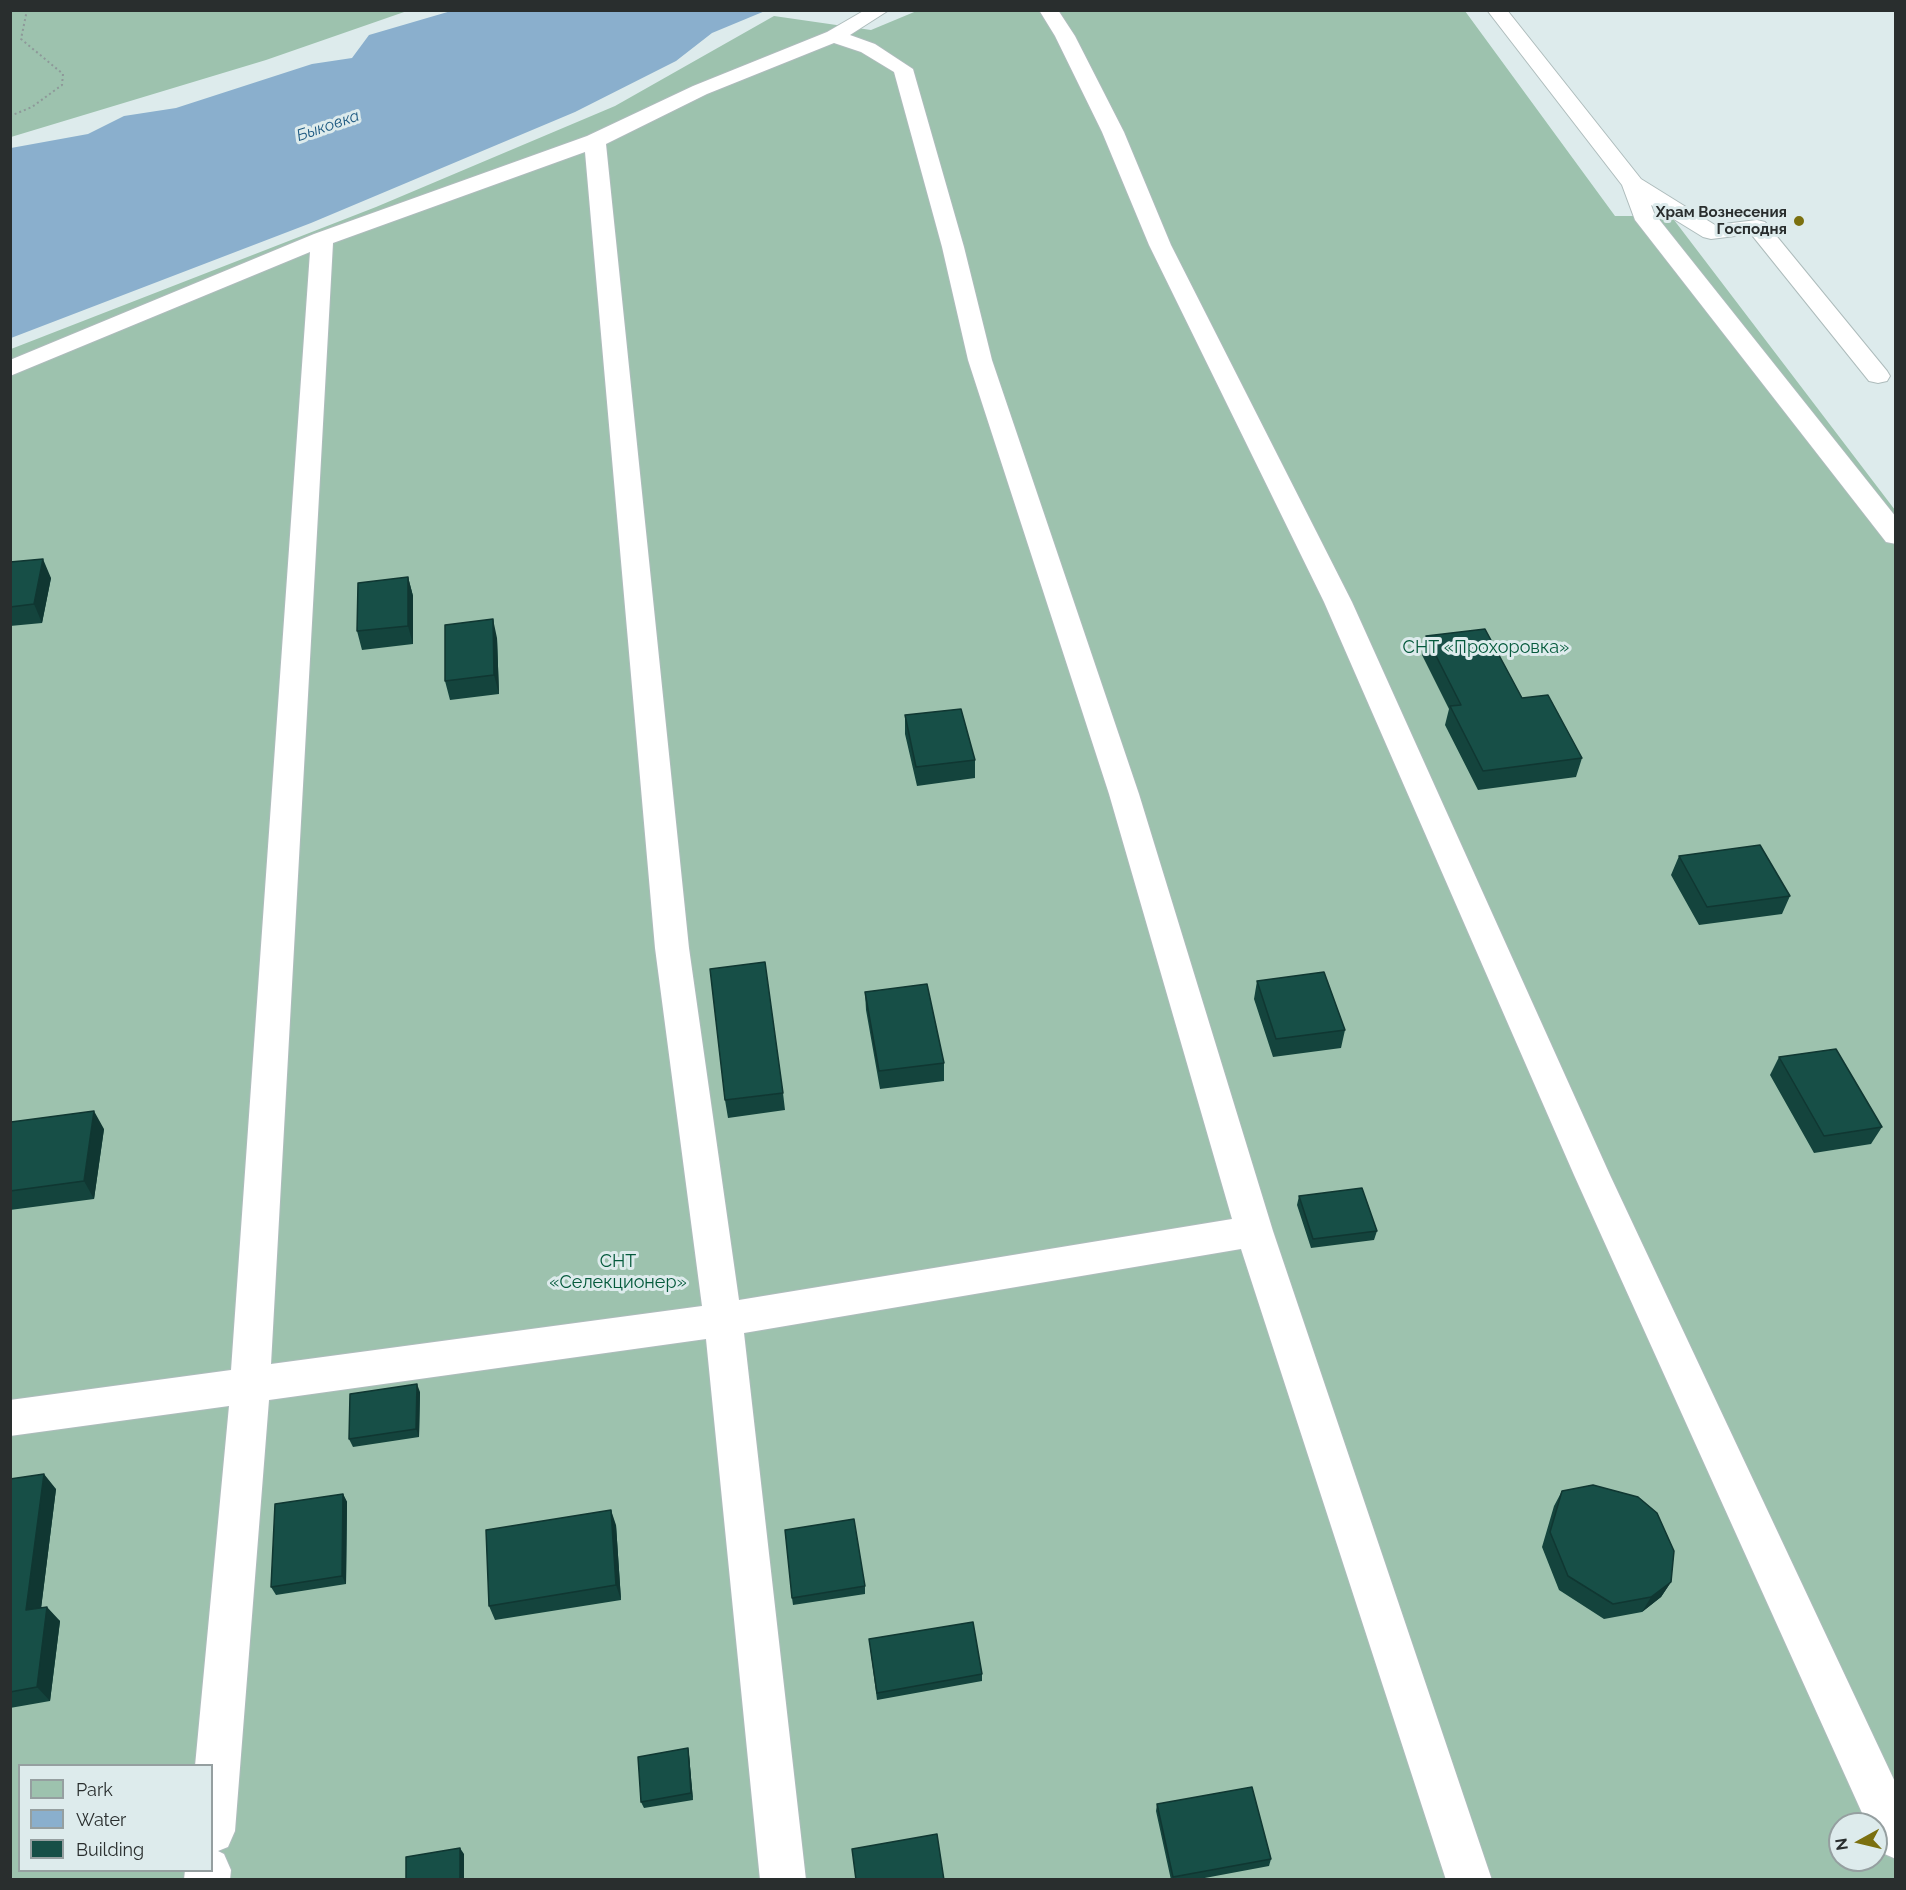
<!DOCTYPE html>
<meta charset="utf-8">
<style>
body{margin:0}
#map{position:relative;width:1906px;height:1890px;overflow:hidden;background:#ddebec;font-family:Raleway,sans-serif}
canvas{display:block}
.frame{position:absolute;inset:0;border:12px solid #292e2e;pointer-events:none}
.legend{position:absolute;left:18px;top:1764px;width:195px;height:108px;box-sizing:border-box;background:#ddebec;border:2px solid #959fa0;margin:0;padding:8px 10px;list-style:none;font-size:18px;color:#292e2e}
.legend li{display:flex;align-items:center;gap:12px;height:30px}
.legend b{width:30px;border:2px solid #959fa0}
.north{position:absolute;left:1828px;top:1812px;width:60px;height:60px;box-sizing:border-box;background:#ddebec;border:2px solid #959fa0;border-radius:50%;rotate:262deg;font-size:16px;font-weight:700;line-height:24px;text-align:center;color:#292e2e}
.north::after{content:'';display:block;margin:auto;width:21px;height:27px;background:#7b700f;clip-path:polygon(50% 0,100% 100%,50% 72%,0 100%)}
</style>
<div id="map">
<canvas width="1906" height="1890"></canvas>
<div class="frame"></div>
<ul class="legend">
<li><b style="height:16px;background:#9dc2ae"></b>Park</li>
<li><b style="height:16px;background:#8aafcd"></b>Water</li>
<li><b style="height:16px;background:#174f47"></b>Building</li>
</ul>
<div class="north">N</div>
</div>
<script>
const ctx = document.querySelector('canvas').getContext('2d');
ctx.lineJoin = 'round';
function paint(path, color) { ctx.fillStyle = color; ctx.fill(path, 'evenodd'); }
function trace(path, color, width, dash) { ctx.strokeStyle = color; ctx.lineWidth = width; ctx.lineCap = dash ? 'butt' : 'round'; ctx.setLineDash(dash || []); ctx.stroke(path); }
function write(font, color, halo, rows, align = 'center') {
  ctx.font = font + ' Raleway,sans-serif'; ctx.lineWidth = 6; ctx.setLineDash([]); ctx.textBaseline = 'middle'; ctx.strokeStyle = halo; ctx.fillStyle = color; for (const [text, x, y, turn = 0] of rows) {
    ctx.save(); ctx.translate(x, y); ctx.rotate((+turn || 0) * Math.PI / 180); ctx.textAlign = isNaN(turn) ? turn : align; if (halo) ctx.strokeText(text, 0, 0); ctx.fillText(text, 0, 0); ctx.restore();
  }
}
const green = new Path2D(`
 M11,10h396v1l-141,49 -255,77z
 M919,10l546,1 150,205h56l224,294v1369l-1884,1v-1531l365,-142 239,-101 159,-90 97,14zM20,1766h192v104h-192zM1840,1824h36v36h-36z`);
const water = new Path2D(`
 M451,11h314l-53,22 -36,28 -101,51 -264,111 -300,115v-190l77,-14 36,-18 52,-8 136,-44 40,-6 17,-23z`);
const path = new Path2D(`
 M10,13l6,-3
 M10,116l22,-9 30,-22 1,-11 -42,-35 6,-29`);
const service = new Path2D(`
 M865,10h24l-39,25 25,9 38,25 51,178 28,113 147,434 134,437 219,649h-46l-205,-631 -497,84 62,547h-46l-54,-541 -437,61 -34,431 -7,16 -10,4 6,3 7,16 -1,10h-46l1,-10h27v-104h-17l34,-360 -219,30v-36l221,-30 79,-1118 -300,124v-16l304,-126 273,-98 106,-50 134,-54zM834,43l27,9 33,20 48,175 26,113 141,434 123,425 -493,81 -50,-352 -83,-804 101,-50zM585,152l70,796 47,358 -431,58 62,-1121z
 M1039,10h19l17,26 49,96 47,113 181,357 258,573 286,609v75l-16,-7 -4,-8v-20h-9l-293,-649 -250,-573 -175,-357 -47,-113 -47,-96z
 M1487,10h20l134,169 74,46 42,-5 8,2 122,149 3,5 -3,5 -9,2 -9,-2 -118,-147 -40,5 -8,-2 -52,-32 3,8 242,304v27l-10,-2 -251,-322 -13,-35z`);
const wall = new Path2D(`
 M10,562l41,16 -9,45 -32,3z
 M408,577l5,19v48l-51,6 -5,-19z
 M1426,636l96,62 60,60 -6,19 -98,13 -33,-65 4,-16 -27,-54z
 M497,638l2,56 -49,6 -5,-19z
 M905,715l70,45v18l-58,8 -12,-52z
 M1679,856l111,40 -8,18 -83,11 -28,-50z
 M1257,981l88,49 -4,18 -68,9 -19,-58z
 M865,992l79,71v18l-64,8 -14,-79z
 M1779,1057l103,70 -11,17 -57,9 -44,-78z
 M783,1093l2,17 -57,8 -3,-18z
 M10,1126l94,3 -10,70 -84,11z
 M1299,1196l78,35 -3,9 -63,8 -14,-43z
 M420,1392l-1,45 -66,10 -4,-8z
 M10,1479l46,10 -15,119 19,13 -10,80 -40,7z
 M1562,1491l109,91 -10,15 -19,15 -38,7 -45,-29 -17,-43 12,-41z
 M343,1494l4,8 -1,82 -70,11 -5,-8z
 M616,1525l5,75 -126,20 -6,-14z
 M865,1586v8l-72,11 -1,-7z
 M870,1646l112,28v7l-105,19z
 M688,1748l1,7 4,45 -49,8 -3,-6z
 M1157,1804l114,55 -2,7 -75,14h-23l-15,-69z`);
const shadedWall = new Path2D(`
 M43,559l8,19 -9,45 -8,-19z
 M408,577l5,19v48l-5,-18z
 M493,619l4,19 2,56 -5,-19z
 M94,1111l10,18 -10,70 -10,-18z
 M417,1384l3,8 -1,45 -3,-8z
 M44,1474l12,15 -17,136 -13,-15z
 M343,1494l4,8 -1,82 -4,-8z
 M611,1510l5,15 5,75 -5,-15z
 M1671,1582l-10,15 -19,15 9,-15z
 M47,1607l13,14 -10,80 -13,-14z
 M688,1748l1,7 4,45 -2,-7z
 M460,1848l4,6v26h-4z`);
const building = new Path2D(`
 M43,559l-9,45 -24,3v-45z
 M408,577v49l-51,5 1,-48z
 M493,619l1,56 -49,6v-56z
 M1485,629l37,69 26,-3 34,63 -99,13 -33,-65 11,-1 -35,-69z
 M961,709l14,51 -59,7 -11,-52z
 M1760,845l30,51 -83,11 -28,-51z
 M765,962l18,131 -58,7 -15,-131z
 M1324,972l21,58 -69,9 -19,-58z
 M927,984l17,79 -65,8 -14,-79z
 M1836,1049l46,78 -58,9 -45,-79z
 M94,1111l-10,70 -74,10v-65l1,-4z
 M1362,1188l15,43 -64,8 -14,-43z
 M417,1384l-1,45 -67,10 1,-45z
 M44,1474l-18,136 21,-3 -10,80 -27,5v-213z
 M1593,1485l45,12 19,16 17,38 -3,31 -20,15 -38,7 -45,-28 -18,-44 12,-41z
 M343,1494l-1,82 -71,11 4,-83z
 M611,1510l5,75 -127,21 -3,-76z
 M854,1519l11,67 -73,12 -7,-68z
 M973,1622l9,52 -105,19 -8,-54z
 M688,1748l3,45 -50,9 -3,-45z
 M1252,1787l19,72 -98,18 -16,-73z
 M937,1834l7,46h-88l-4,-31z
 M460,1848v32h-54v-23z`);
const markers = [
 [1799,221,6,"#7b700f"]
];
const farPoinames = [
 ["Храм Вознесения",1787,212],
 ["Господня",1787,229]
];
const farWaternames = [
 ["Быковка",328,126,-19]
];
const parkNames = [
 ["СНТ «Прохоровка»",1486,648],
 ["СНТ",618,1262],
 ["«Селекционер»",618,1283]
];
paint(green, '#9dc2ae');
paint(water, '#8aafcd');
trace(service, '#aebcbc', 2);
trace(path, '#8e9899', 2, [2, 3]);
paint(service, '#fff');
paint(wall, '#14443d');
paint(shadedWall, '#103732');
paint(building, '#174f47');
trace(building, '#103732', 1.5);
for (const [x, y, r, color] of markers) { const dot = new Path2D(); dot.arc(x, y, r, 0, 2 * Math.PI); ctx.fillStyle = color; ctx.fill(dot); trace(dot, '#ddebec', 2); }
write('bold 15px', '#292e2e', '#ddebec', farPoinames, 'right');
write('italic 16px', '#1d5981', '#ddebec', farWaternames);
write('18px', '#055a3c', '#ddebec', parkNames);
</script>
